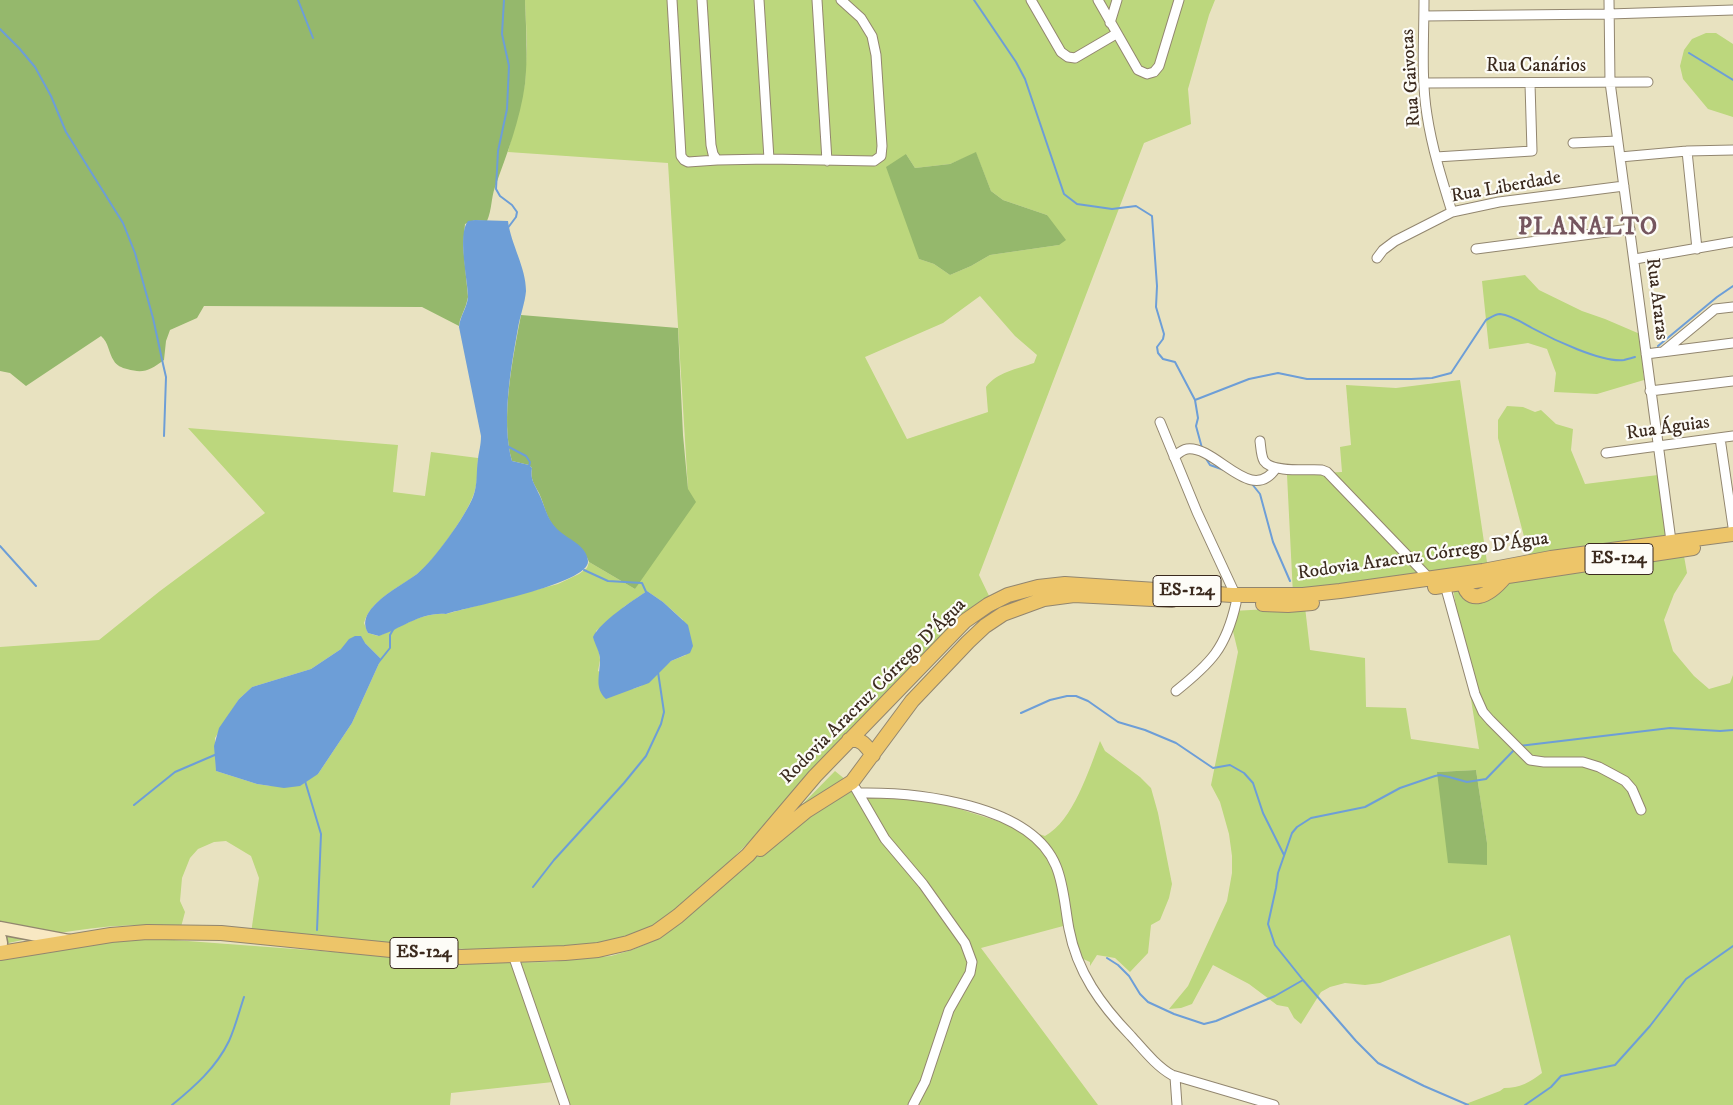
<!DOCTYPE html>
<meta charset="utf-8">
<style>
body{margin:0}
canvas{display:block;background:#e8e2c0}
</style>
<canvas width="1733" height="1105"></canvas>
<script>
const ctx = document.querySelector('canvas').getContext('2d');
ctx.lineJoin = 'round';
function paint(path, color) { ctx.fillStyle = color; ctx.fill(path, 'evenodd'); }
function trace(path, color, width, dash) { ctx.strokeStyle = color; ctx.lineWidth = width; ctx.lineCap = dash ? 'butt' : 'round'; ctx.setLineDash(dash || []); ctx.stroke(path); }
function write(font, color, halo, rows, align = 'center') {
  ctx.font = font + ' "IM FELL DW Pica",serif'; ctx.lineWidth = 4.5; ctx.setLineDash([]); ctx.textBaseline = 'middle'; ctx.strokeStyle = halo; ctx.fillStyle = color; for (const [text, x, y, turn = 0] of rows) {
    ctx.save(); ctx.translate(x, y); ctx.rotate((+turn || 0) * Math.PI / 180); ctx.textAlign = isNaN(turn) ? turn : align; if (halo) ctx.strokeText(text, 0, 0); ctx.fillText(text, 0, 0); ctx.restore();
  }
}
const green = new Path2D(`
 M525,0h690l-6,15 -21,74 3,35 -47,19 -165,432 12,25 -261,261 -57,51 -17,12 -18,10 -41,11 -119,5 -227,-17 8,-55 -8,-22 -25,-15 -12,1 -16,7 -8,9 -8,20 -2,23 5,11 -4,15c-12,-1 -24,-3 -35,-2 -49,0 -99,9 -146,20v-298l99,-7 61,-49 105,-78 -77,-85 210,17 -5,47 32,4 6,-44 47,6c-1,13 0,26 -5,38 -7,20 -39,65 -56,78 -18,14 -46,25 -53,49l4,10 10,3c23,-8 43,-24 68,-22l112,-30 21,-10 8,-6 2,-6 46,27 53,-100 -20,-326 -160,-11 17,-68 2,-39zM976,153l15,38 12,9 44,15 12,30 -69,10 -19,11 -21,9 -16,-11 -15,-5 -13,-105 9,14 35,-4zM980,296l35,40 22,19 -3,8c-17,6 -37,9 -48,24l2,25 -81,27 -42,-82 78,-34zM647,591l16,11 20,18 3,35 -15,6 -30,25 -8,3 -35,-18 2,-11 -4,-29 29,-25zM365,643l16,16 -29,64 -34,51 -48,12 -13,-2 -41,-13 -1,-33 24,-39 13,-12 59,-18 30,-20z
 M1706,33h10l17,11v73l-25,-8 -25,-30 -3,-13 4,-16 8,-11z
 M1525,275l14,15 43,21 23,8 35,15 4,46 -47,14 -43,-2 2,-19 -9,-24 -19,-6 -39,6 -7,-68z
 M1460,380l28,189 -195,26 -6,-120 55,-3 -2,-25 11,-2 -5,-60 50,3z
 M1507,406l16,1 12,5 6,-2 15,14 17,5 -2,21 14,34 73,-9 12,70 -139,18 -33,-125v-18z
 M1684,556l3,17 -13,21 -10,26 9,31 21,25 15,13 21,-6 3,-8v430h-270l37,-14 4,-3c16,0 26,-6 38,-15l-32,-138 -130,48 -15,2 -20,-2 -15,4 -9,5 -20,32 -7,-6 -6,-11 -11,-2 -28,-21 -36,-19 -21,39 -11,4 -12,1 19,-23 39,-85 5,-28v-17l-3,-22 -9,-32 -9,-17 27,-133 -7,-29 2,-12 72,-4 5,43 55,8 1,49 40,1 5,31 68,10 -26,-161zM1476,770l11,73 -1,22 -49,-93z
 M1100,741l5,10 35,26 11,11 7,25 14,71 -3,14 -9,22 -9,5 -3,28 -18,19 -15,-14 -18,-3 -7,11v-4l-16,-7 -7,-30 -86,23 117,157h-537l-8,-23 -102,11 -1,12h-450v-147l44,-9 103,-11 336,25 66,-1 62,-6 21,-6 21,-9 28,-18 40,-36 114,-116 17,14 7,3 56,7 130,41c28,-15 44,-66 55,-95z`);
const forest = new Path2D(`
 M0,0h525c1,28 3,57 0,84 -5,36 -18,70 -30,103 -4,11 -3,23 -8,34l-12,-1 -10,4 -2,22 5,51 -2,8 -6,15 -1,6 -37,-19 -218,-1 -7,12 -27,12 -4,11 -2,19c-14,10 -20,14 -37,9 -5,-1 -11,-4 -13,-8 -6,-9 -5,-18 -13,-25l-75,50 -16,-13 -10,-2z
 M976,152l15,39 12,9 44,15 19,25 -7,5 -69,10 -19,11 -21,9 -16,-11 -15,-5 -33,-92 20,-13 9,14 35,-4z
 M521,315l157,13 5,107 5,54 8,13 -61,87 -46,-27c-7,-20 -20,-19 -33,-33 -10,-11 -11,-23 -17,-36 -5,-9 -9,-14 -7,-25l-3,-3 -17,-4c-12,-42 1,-104 9,-146z
 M1476,770l11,73v22l-39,-2 -11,-91z`);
const water = new Path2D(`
 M475,220l33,1c3,24 18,46 18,70 -1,12 -6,25 -8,37 -7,39 -17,94 -6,133l17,4 3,3c-2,11 2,15 6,24 7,13 8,26 19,37 10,10 30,16 31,32 2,23 -121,46 -142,53 -26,-2 -45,15 -67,22l-11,-3c-5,-9 -3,-16 3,-24 12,-15 31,-24 46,-35 17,-14 48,-57 56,-77 5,-13 3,-25 5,-38 1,-8 3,-14 3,-23l-22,-109c1,-11 8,-19 9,-30 0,-17 -11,-62 0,-76z
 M647,591l16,11 25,23 5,21 -3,7 -19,8 -22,22 -43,16c-12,-11 -6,-24 -6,-39 0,-8 -5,-15 -7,-23 7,-15 39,-36 54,-46z
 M355,636h6l4,7 16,16 -29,64 -34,51 -18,12 -16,2 -27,-4 -41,-13 -2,-25 5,-18 20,-29 13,-12 59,-18 30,-20 8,-10z`);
const stream = new Path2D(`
 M298,0l15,38
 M504,0l-2,34 7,32 -2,43 -9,42 -2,38 4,7 12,9 5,7 -1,5 -9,12
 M974,0l42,62 9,17 39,115 13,10 35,5 24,-3 16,10 5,70 -1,21 8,27 -1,5 -6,8 1,6 5,6 12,3 20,38 3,18 -2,8 6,22
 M0,29l19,19 16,19 16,29 15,36 57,91 12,30 18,65 10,46 3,13 -2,59
 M1689,53l44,27
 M1658,346l59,-49 16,-11
 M1195,400l54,-21 29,-6 29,6h104l21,-1 19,-5 35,-53c4,-2 9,-6 14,-6 11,1 23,9 32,14 20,11 70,35 92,32 4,-1 8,-2 11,-3
 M507,446l19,10 4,6 -1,5
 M1205,457l5,8 14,5
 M1252,484l8,10 13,48 17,39
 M0,546l36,40
 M584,570l24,11 34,2 5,11
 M378,663l12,-15v-13l4,-7
 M1021,713l29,-13 17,-4h9l12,5 30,21 27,8 31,13 37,25 17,-3 14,8 9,10 10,30 21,42
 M1519,746l151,-18 50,3 13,-1
 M305,781l16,53 -4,96
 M134,805l41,-33 42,-18
 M533,887l21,-27 70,-77 22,-27 15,-32 3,-12 -6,-40
 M1107,958l11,7 11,11 11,18 8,8 26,12 30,10 12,-3 59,-25 28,-16
 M172,1105c22,-18 44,-37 57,-64 6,-13 10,-29 15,-44
 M1468,1105l-44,-19 -46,-23 -22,-22 -53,-61 -28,-35 -7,-21 8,-36 2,-15 14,-40 5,-6 14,-9 54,-11 35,-19 35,-12 5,-1 9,2 18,5 19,-3 29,-30
 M1525,1105l26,-18 10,-11 54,-11 35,-39 36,-47 47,-33`);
const street = new Path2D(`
 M672,0l9,156 3,4 4,2 29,-2
 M702,0l9,145 2,9 4,6 52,-1 -10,-159
 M817,0l10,161
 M1031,0l30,52 7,5 7,1 41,-24
 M1098,0l40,70 9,4 7,-2 5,-6 20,-66
 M1424,0c0,38 -3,78 3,115 5,33 15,65 25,97
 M1609,0l1,82 61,459
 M1424,16l185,-2 124,-4
 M1110,23l7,-23
 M1425,83l223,-1
 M1573,143l44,-2
 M1687,151l10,98
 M1436,157l96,-6 -2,-67
 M1620,157l67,-6 46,-1
 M769,159l105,2 7,-5 1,-10 -6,-91 -4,-19 -11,-18 -20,-18
 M1476,249l154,-20
 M1377,258l6,-8 12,-9 57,-29 47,-10 125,-16
 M1635,259l98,-17
 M1664,351l51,-42 18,-2
 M1646,354l87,-11
 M1650,391l83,-10
 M1160,422l37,90 38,82
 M1720,438l13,89
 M1260,441c1,7 1,15 4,20 8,12 45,8 58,9l5,2 102,106
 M1606,453l127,-17
 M1174,457c4,-3 7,-7 13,-8 29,-4 64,57 89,19
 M1445,585l30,109 8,18 7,8 40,40 14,2h39l16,5 15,8 11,6 7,8 9,21
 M1176,691c35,-28 50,-43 60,-88
 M856,789l29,50 38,45 42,59 7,19 -2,11 -21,37 -24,72 -12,23
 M859,793c57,-1 172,11 197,73 8,19 9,42 13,63 8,43 32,76 62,107 12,13 25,30 41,39l102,30
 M513,955l52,150
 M1175,1077l2,28`);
const secondary = new Path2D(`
 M0,928l69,13
 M0,938l1,5 -1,8`);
const primary = new Path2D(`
 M1462,576c4,34 28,19 43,1
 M1435,587l258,-39
 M1263,604l25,1 24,-2
 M849,740c13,-2 17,6 24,15
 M760,849l46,-38 46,-29 60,-81 56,-59 17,-16 18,-12 41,-15 30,-4 98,5
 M0,953l111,-18 36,-3 74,1 240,24 104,-4 33,-3 30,-7 28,-11 22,-16 70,-61 67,-79 150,-155 23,-16 20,-10 30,-8 27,-3 167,11h71l37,-4 143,-20 68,-13 182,-24`);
const shields = [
 [1619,559,68],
 [1187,591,68],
 [424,953,68]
];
const shieldNames = [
 ["ES-124",1619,559],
 ["ES-124",1187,591],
 ["ES-124",424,953]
];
const streetNames = [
 ["Rua Canários",1536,67],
 ["Rua Gaivotas",1412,78,-94],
 ["Rua Liberdade",1506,188,-10],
 ["Rua Araras",1656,299,83],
 ["Rua Águias",1668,429,-8],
 ["Rodovia Aracruz Córrego D'Água",1423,557,-8],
 ["Rodovia Aracruz Córrego D'Água",874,692,-45]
];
const districtNames = [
 ["PLANALTO",1588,229]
];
paint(green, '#bcd77d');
paint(forest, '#95b86c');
paint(water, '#6d9ed7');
trace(stream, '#6d9ed7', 2);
trace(street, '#92866f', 11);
trace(secondary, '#92866f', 15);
trace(primary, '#92866f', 16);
trace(street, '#fff', 9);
trace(secondary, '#f8e8c3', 12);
trace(primary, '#edc569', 14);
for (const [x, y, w] of shields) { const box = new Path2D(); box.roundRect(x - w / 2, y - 15.5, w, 31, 4); ctx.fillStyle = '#fdfcf7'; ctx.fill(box); trace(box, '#3b2a1e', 1); }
write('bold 18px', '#3b2a1e', null, shieldNames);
write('19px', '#3b2a1e', '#fdfcf7', streetNames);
ctx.letterSpacing = '1px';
write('bold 24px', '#75565f', '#fdfcf7', districtNames);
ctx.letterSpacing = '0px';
</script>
